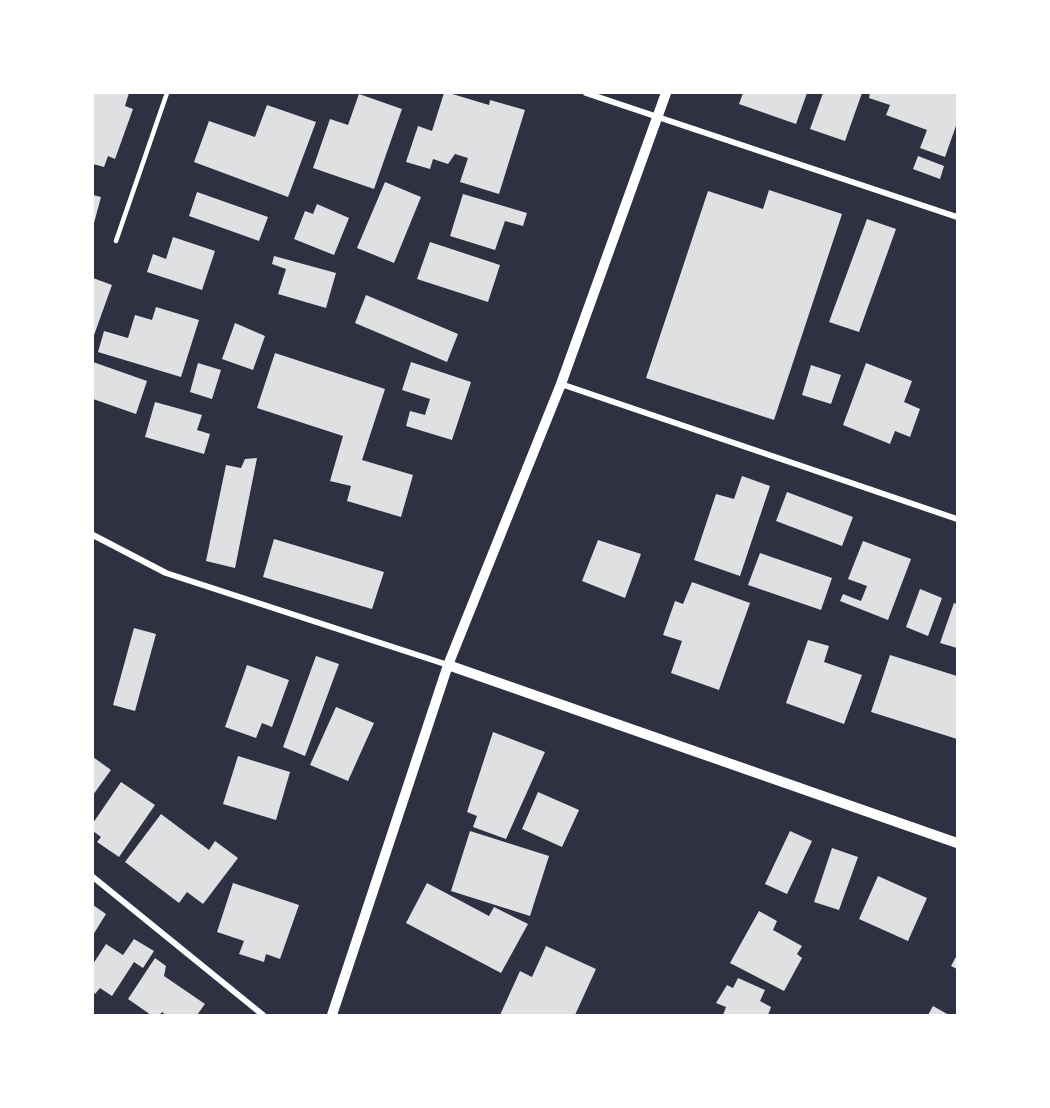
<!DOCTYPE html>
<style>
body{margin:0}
#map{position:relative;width:1050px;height:1108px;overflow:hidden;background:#2d3142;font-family:"IBM Plex Sans",sans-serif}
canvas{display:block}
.frame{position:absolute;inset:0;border:94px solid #fff;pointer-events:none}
</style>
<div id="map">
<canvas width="1050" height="1108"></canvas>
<div class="frame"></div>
</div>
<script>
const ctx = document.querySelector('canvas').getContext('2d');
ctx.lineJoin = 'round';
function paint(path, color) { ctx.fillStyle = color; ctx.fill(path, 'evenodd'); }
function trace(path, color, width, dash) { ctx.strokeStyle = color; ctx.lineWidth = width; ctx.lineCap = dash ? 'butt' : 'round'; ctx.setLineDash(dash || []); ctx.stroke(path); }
const building = new Path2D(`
 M93,93h36l-4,13 8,3 -18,50 -7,-3 -4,11 -11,-3z
 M444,93h5l40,12 1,-5 35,10 -26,84 -39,-12 8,-24 -13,-4 -7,10 -15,-5 -3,10 -24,-7 12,-36 14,5z
 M743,93h64l-11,31 -57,-20z
 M823,93h39l-17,48 -35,-12z
 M870,93h87v30l-12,34 -25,-9 7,-18 -41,-15 4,-10 -21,-7z
 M359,94l43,15 -28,80 -61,-21 17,-49 18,6z
 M267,105l49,17 -28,75 -94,-35 15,-41 46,16z
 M918,156l26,10 -4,13 -27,-10z
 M385,182l36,15 -27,66 -37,-15z
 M769,190l73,24 -68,206 -128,-42 62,-187 55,18z
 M197,192l71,25 -9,24 -70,-25z
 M463,194l64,19 -4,13 -18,-5 -10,29 -45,-14z
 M93,195l8,2 -7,26h-1z
 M317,204l32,14 -15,37 -40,-16 11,-28 8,3z
 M867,219l29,10 -37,103 -30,-10z
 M173,237l42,14 -13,39 -55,-18 6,-18 13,5z
 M430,242l70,23 -12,37 -71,-23z
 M274,256l62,17 -10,35 -48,-14 8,-25 -14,-5z
 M93,278l19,7 -19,53z
 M366,295l92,39 -11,28 -92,-39z
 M156,307l43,13 -18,57 -83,-25 6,-21 24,7 7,-23 17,5z
 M235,323l30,13 -12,34 -31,-11z
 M275,353l110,36 -23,71 51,15 -12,42 -54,-16 4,-15 -21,-5 13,-45 -86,-28z
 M93,362l54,19 -11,33 -43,-15z
 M411,362l60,20 -19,58 -46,-14 4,-15 15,4 5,-16 -28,-9z
 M198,363l23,7 -9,29 -22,-7z
 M866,363l46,18 -8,21 16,7 -10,28 -15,-6 -5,13 -47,-19z
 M811,365l30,10 -10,29 -29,-9z
 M155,402l47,13 -5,15 13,4 -6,20 -59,-17z
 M257,458l-22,110 -29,-7 20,-96 15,3 4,-9z
 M742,476l28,10 -30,90 -46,-16 22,-66 18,5z
 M787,492l66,25 -11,29 -66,-25z
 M274,539l110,33 -12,37 -109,-32z
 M598,540l43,14 -16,44 -43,-17z
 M863,541l48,18 -23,61 -48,-19 3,-7 18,7 6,-15 -19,-7z
 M760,553l72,25 -11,32 -73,-25z
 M692,582l58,21 -31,87 -48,-17 11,-32 -19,-6 12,-34 8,3z
 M920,589l22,9 -14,38 -22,-9z
 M954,603l3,1v44l-17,-5z
 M134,628l22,6 -21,77 -22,-6z
 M808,640l21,6 -5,16 38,13 -18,49 -58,-21z
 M890,655l67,21v63l-86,-27z
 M316,656l23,8 -34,92 -22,-9z
 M247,665l42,15 -17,47 -10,-4 -6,15 -31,-11z
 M336,707l38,16 -26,58 -38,-16z
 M493,732l52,20 -39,87 -33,-12 4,-11 -10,-4z
 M238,756l52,16 -14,48 -53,-16z
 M93,757l18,13 -18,25z
 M121,782l34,23 -36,52 -22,-15 4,-5 -8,-6v-8z
 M538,792l41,18 -17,37 -40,-18z
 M161,814l48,36 6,-9 23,17 -35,46 -16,-12 -8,11 -54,-41z
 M470,831l79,25 -19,60 -79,-25z
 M790,831l22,10 -25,53 -22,-10z
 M832,848l26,9 -19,53 -25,-8z
 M878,876l49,22 -19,43 -49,-22z
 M233,883l66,22 -19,54 -14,-5 -2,8 -25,-8 5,-13 -27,-9z
 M427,883l62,33 5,-9 34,17 -27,49 -95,-50z
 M93,905l13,9 -13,21z
 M759,911l18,10 -4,9 29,16 -5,8 5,4 -18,33 -54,-28z
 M134,939l20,12 -11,17 -9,-6 -22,34 -12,-8 -5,6 -2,-2v-28l13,-20 17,11z
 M546,946l50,23 -21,46h-75l20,-44 12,6z
 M957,955v14l-6,-3z
 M155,958l11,8 -2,10 41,28 -8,11h-31l-4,-3 -2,3h-9l-23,-16z
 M738,978l27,12 -5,11 11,6 -3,8h-45l3,-8 -10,-4 11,-18 6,3z
 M933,1006l16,9h-21z`);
const service = new Path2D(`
 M116,241l51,-148`);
const minor = new Path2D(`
 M586,93l371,124
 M561,384l396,135
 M93,535l73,38 282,92
 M93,877l170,138`);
const tertiary = new Path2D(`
 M448,665l509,178
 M332,1015l116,-350 113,-281 105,-291`);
paint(building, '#e0e0e3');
trace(service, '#fff', 4.5);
trace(minor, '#fff', 6);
trace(tertiary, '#fff', 10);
</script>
